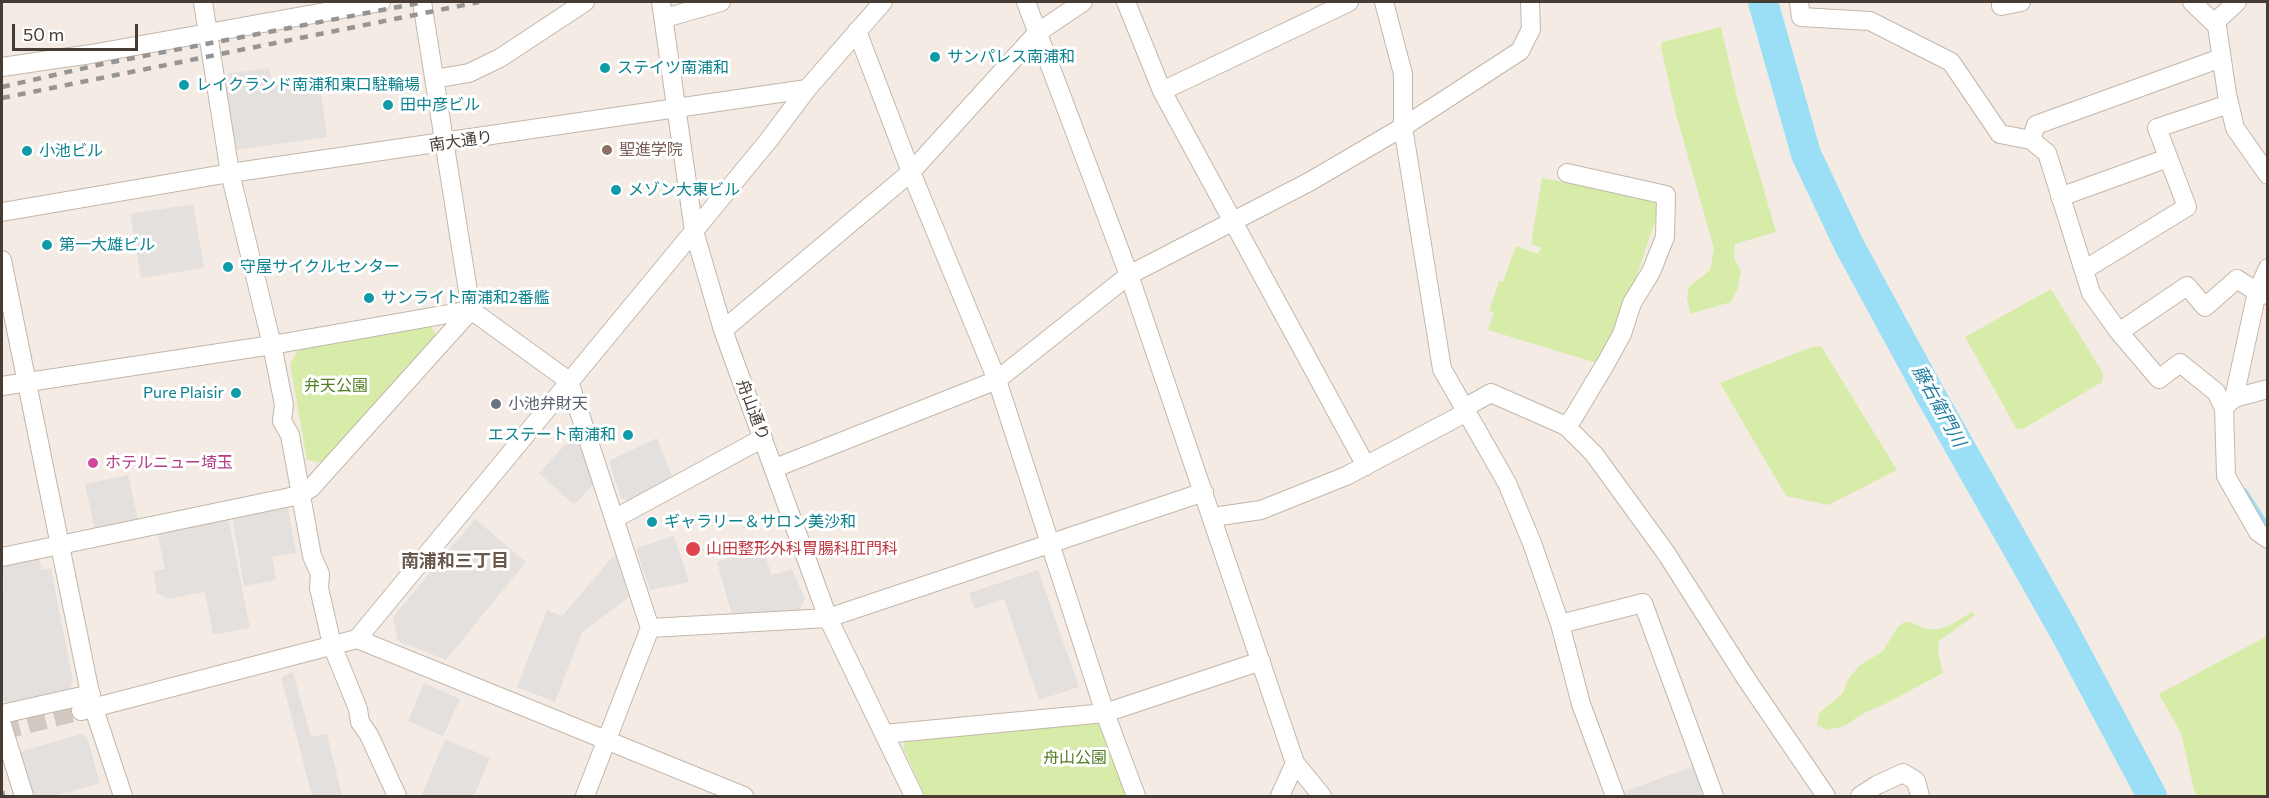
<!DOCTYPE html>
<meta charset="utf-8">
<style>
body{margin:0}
#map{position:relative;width:2269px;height:798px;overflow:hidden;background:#f4ece4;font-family:Commissioner,sans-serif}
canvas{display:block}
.frame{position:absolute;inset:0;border:3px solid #463c33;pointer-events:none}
.scale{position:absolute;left:12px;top:24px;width:126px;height:27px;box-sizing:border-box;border:3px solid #463c33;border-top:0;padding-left:8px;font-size:18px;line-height:21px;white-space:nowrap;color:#463c33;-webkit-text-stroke:4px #fff;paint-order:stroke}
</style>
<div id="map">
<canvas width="2269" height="798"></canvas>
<div class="frame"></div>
<div class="scale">50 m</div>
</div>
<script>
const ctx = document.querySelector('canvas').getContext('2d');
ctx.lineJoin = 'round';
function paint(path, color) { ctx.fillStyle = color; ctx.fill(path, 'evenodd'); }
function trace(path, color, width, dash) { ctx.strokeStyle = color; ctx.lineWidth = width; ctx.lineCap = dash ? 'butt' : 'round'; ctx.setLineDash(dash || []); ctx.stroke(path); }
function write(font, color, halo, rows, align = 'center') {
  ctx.font = font + ' Commissioner,"Noto Sans JP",sans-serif'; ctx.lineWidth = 6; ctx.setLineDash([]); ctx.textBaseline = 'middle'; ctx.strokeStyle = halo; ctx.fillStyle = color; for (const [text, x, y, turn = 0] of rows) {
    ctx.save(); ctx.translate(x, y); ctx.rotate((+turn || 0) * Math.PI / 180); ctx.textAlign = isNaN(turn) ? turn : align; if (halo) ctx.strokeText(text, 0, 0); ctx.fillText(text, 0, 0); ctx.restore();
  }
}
const green = new Path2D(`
 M1721,27l16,70 39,135 -41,12 -1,14 7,13 -4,20 -6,11 -41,12 -3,-16 2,-11 21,-17 4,-21 -38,-135 -15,-66 1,-6z
 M1542,178l120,22 -26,78 -36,86 -112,-34 6,-18 -5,-1 10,-30 4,1 13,-36 22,8 3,-6 -10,-4z
 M2051,289l52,84 -1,9 -79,47 -7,-1 -51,-91z
 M431,326l6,11 -113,126 -17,-3 -17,-96 8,-14z
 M1821,346l76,124 -69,35 -42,-9 -66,-113 92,-36z
 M1972,612l3,3 -36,26 -1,11 5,21 -56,30 -25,11 -17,12 -18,4 -10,-5 2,-12 23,-19 7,-16 10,-12 24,-15 14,-23 7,-6c9,-1 15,5 23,7 17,3 31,-9 45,-17z
 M2267,636v160h-70l-3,-6 -13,-57 -22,-39z
 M1092,718l11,6 25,72h-203l-22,-49 4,-10z`);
const parking = new Path2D(`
 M269,68l3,16 47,-6 8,59 -92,13 -11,-76z
 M193,204l11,64 -63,10 -11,-64z
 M577,432l16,53 -19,20 -35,-32z
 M657,438l15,38 -43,25 -8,-3 -12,-37z
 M128,475l10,45 -43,10 -10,-46z
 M288,508l8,45 -24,4 4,23 -32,6 -12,-69z
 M228,517l22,111 -37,7 -8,-43 -37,7 -11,-6 -4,-22 12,-2 -8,-38z
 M475,519l51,43 -80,98 -48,-19 -5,-24z
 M674,536l15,46 -39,8 -14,-42z
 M762,548l10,27 20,-6 13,30 -6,12 -67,4 -15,-53z
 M615,554l14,43 -47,35 -27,70 -38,-15 30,-77 15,6z
 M39,557l3,12 -5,2 14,-3 22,114 -5,11 -54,13 -12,-6v-111l2,-1 -2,-24z
 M1038,570l41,117 -40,13 -35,-101 -29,10 -6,-16z
 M293,672l18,65 16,-3 15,62h-30l-31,-119z
 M424,683l36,16 -17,37 -35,-15z
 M81,734l6,3 13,46 -46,13h-22l-13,-44z
 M445,739l45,19 -16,38 -52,-1z
 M1697,765l12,31h-85l-1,-4z`);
const stream = new Path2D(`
 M2245,491l23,36`);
const river = new Path2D(`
 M1763,2l43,152 43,91 81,149 133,235 89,167`);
const minorTunnel = new Path2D(`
 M2,731l79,-20`);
const minor = new Path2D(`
 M203,2l27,171 42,172 12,60 -2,16 8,14 22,121 8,18 -1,14 13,57 26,64 2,13 9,13 28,61
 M422,2l49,308 98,71 81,247 -65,168
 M661,2l33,229 29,99 105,288 86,178
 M1026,2l103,273 166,488 -15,33
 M1126,2l36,89 204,375
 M1384,2l19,72v53l39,242 65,114 25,60 28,81 21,80 34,92
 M1799,2l2,15 69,4 81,41 49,72 31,6 16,13 44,140 28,39 40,47 21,-16 36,29 8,16 10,-10 34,-9
 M2001,2v4l20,-4
 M2192,2l25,24 10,68 8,34 33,47
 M665,18l56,-16
 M2214,23l23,-21
 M857,31l54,141 86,208 108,333 31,83
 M2,67l89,-13 290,-52
 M434,79l35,-6 31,-15 85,-56
 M1162,91l187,-89
 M2031,140l5,-15 185,-67
 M2060,197l108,-39
 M2,212l228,-39 577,-84
 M2,260l90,443 31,93
 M2084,270l103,-63 -30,-79 72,-24
 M723,330l188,-158 126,-139 46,-31
 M2119,332l68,-46 18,21 32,-28 20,13 11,3
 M2,386l270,-41 199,-35
 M2234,398l23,-106 11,-24
 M1464,408l27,-15 75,33 28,28 72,99 81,127 79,116
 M2224,408l2,68 32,56 10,7
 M1566,426l7,-8 33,-55 16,-29 10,-31 19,-31 14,-35 1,-42 -99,-22
 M775,468l222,-88 132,-105 180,-93 94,-55 117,-76 11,-22 -1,-27
 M1213,517l48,-7 85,-34 121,-64
 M616,518l147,-80
 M2,557l298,-62 11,-7 160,-178
 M1560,624l83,-21 71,193
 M650,628l178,-10 376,-126
 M357,639l387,157
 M81,711l276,-72 337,-408 74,-90 39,-52 76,-87
 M2,714l89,-20
 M2,725l22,71
 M884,734l221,-21 156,-52
 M1295,763l27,33
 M1860,796l17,-11 26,-12 13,8 4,15`);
const rail = new Path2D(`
 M2,87l100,-23 322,-62
 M2,98l477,-96
 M2,791l1,5`);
const markers = [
 [935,57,6,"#0f9aa8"],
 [605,68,6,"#0f9aa8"],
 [184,85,6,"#0f9aa8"],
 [388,105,6,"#0f9aa8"],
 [607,150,6,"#8d6e63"],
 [27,151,6,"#0f9aa8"],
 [616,190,6,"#0f9aa8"],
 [47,245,6,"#0f9aa8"],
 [228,267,6,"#0f9aa8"],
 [369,298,6,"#0f9aa8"],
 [236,393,6,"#0f9aa8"],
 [496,404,6,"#6b7280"],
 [628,435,6,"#0f9aa8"],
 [93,463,6,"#d1479c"],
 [652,522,6,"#0f9aa8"],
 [693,549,8,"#e0444e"]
];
const cultureNames = [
 ["サンパレス南浦和",947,57],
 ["ステイツ南浦和",617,68],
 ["レイクランド南浦和東口駐輪場",196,85],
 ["田中彦ビル",400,105],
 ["小池ビル",39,151],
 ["メゾン大東ビル",628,190],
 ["第一大雄ビル",59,245],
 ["守屋サイクルセンター",240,267],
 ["サンライト南浦和2番艦",381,298],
 ["Pure Plaisir",224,393,"right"],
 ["エステート南浦和",616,435,"right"],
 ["ギャラリー＆サロン美沙和",664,522]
];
const streetNames = [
 ["南大通り",461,141,-8],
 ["舟山通り",753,410,69]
];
const educationNames = [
 ["聖進学院",619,150]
];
const parkNames = [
 ["弁天公園",336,386],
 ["舟山公園",1075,758]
];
const worshipNames = [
 ["小池弁財天",508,404]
];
const hotelNames = [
 ["ホテルニュー埼玉",105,463]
];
const healthNames = [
 ["山田整形外科胃腸科肛門科",706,549]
];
const waterNames = [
 ["藤右衛門川",1939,406,61]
];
const neighbourhoodNames = [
 ["南浦和三丁目",455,561]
];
paint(green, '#d8eca9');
paint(parking, '#e4e0dd');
trace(stream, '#9bdff6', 5);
trace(river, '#9bdff6', 30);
trace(minorTunnel, '#d1c9c1', 18, [18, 9]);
trace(minor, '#c3b6a9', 20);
trace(minor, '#fff', 18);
trace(rail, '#959595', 4.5, [8, 8]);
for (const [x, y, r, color] of markers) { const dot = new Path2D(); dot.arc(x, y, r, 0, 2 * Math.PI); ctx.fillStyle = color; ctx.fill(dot); trace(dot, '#fff', 2); }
write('16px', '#0d838f', '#fff', cultureNames, 'left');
write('16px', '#463c33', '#fff', streetNames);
write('16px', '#785e54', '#fff', educationNames, 'left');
write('16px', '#527d22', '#fff', parkNames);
write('16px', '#5b616d', '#fff', worshipNames, 'left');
write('16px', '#b23c85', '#fff', hotelNames, 'left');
write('16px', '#be3a42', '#fff', healthNames, 'left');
write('italic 18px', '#217fa2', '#fff', waterNames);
write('bold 18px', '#6a584a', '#fff', neighbourhoodNames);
</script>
